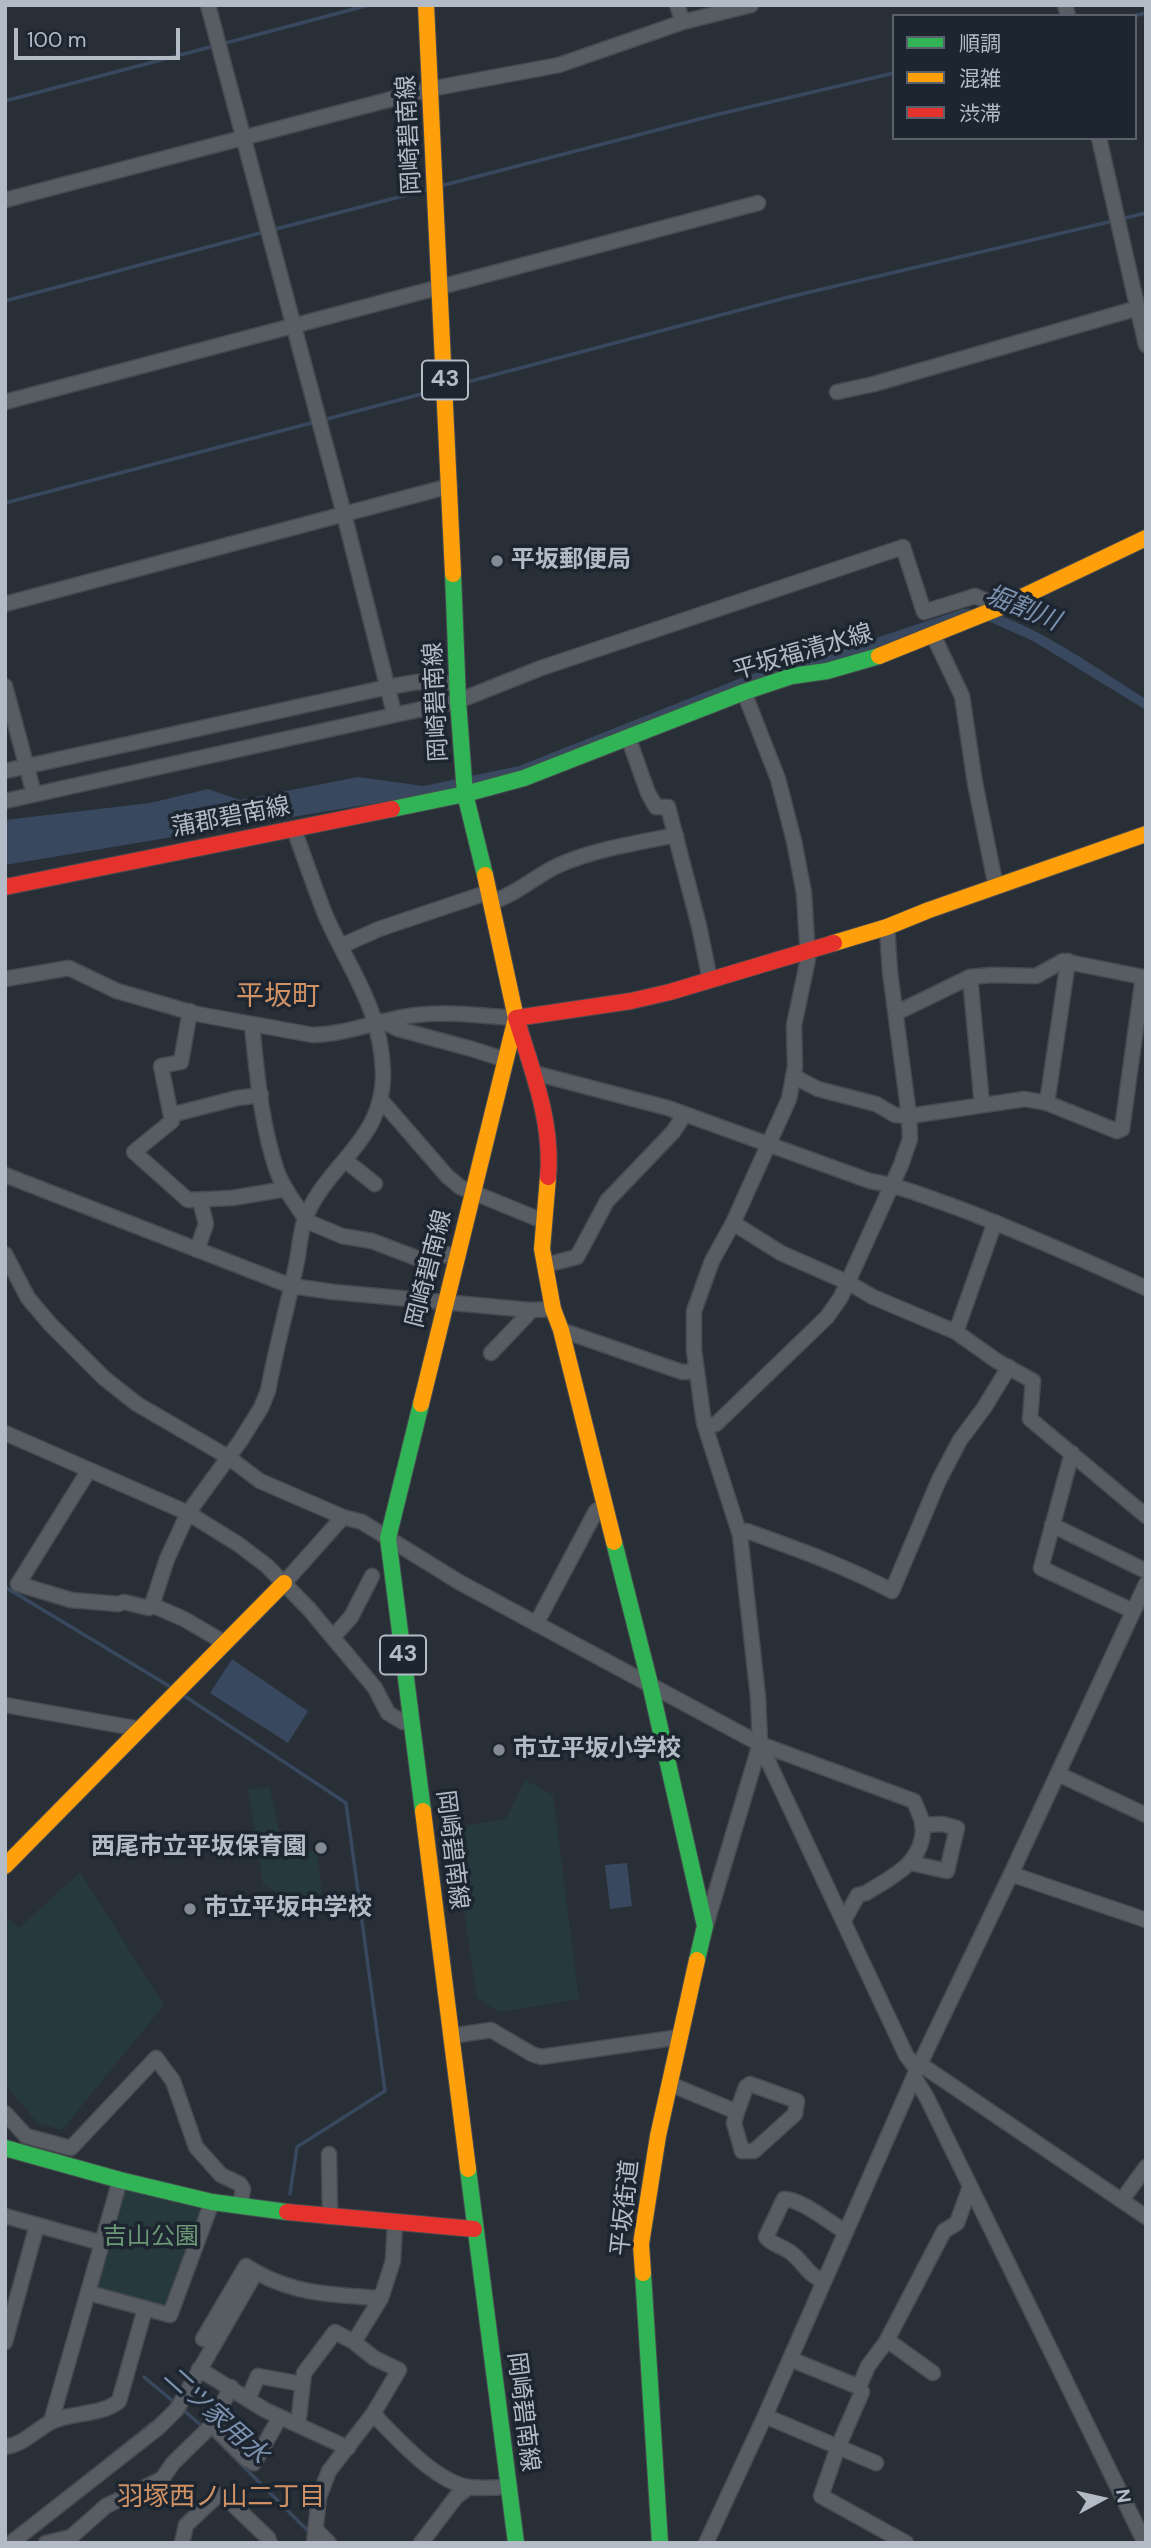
<!DOCTYPE html>
<meta charset="utf-8">
<style>
body{margin:0}
#map{position:relative;width:1151px;height:2548px;overflow:hidden;background:#292f36;font-family:"DM Sans","Noto Sans JP",sans-serif}
canvas{display:block}
.frame{position:absolute;inset:0;border:7px solid #b3bbc7;pointer-events:none}
.legend{position:absolute;left:892px;top:14px;width:245px;height:126px;box-sizing:border-box;background:#1c2530;border:2px solid #58616c;margin:0;padding:9px 12px;list-style:none;font-size:21px;color:#b3bbc7}
.legend li{display:flex;align-items:center;gap:14px;height:35px}
.legend b{width:35px;border:2px solid #58616c}
.north{position:absolute;left:1067px;top:2464px;width:70px;height:70px;-webkit-text-stroke:5px #1c2530;paint-order:stroke;rotate:82deg;font-size:19px;font-weight:700;line-height:28px;text-align:center;color:#b3bbc7}
.north::after{content:'';display:block;margin:auto;width:24px;height:32px;background:#b3bbc7;clip-path:polygon(50% 0,100% 100%,50% 72%,0 100%)}
.scale{position:absolute;left:14px;top:28px;width:166px;height:32px;box-sizing:border-box;border:4px solid #b3bbc7;border-top:0;padding-left:9px;font-size:21px;line-height:24px;white-space:nowrap;color:#b3bbc7;-webkit-text-stroke:5px #1c2530;paint-order:stroke}
</style>
<div id="map">
<canvas width="1151" height="2548"></canvas>
<div class="frame"></div>
<ul class="legend">
<li><b style="height:9px;background:#30b455"></b>順調</li>
<li><b style="height:9px;background:#ff9f0a"></b>混雑</li>
<li><b style="height:9px;background:#e5322d"></b>渋滞</li>
</ul>
<div class="north">N</div>
<div class="scale">100 m</div>
</div>
<script>
const ctx = document.querySelector('canvas').getContext('2d');
ctx.lineJoin = 'round';
function paint(path, color) { ctx.fillStyle = color; ctx.fill(path, 'evenodd'); }
function trace(path, color, width, dash) { ctx.strokeStyle = color; ctx.lineWidth = width; ctx.lineCap = dash ? 'butt' : 'round'; ctx.setLineDash(dash || []); ctx.stroke(path); }
function write(font, color, halo, rows, align = 'center') {
  ctx.font = font + ' "DM Sans","Noto Sans JP",sans-serif'; ctx.lineWidth = 7; ctx.setLineDash([]); ctx.textBaseline = 'middle'; ctx.strokeStyle = halo; ctx.fillStyle = color; for (const [text, x, y, turn = 0] of rows) {
    ctx.save(); ctx.translate(x, y); ctx.rotate((+turn || 0) * Math.PI / 180); ctx.textAlign = isNaN(turn) ? turn : align; if (halo) ctx.strokeText(text, 0, 0); ctx.fillText(text, 0, 0); ctx.restore();
  }
}
const green = new Path2D(`
 M525,1780l28,15 26,204 -80,13 -22,-14 -25,-170 54,-9z
 M270,1788l13,62 34,1 5,43 -38,3 -21,-13 -15,-95z
 M80,1872l84,133 -102,125 -24,-7 -33,-38v-169l14,12z
 M126,2190l78,17 -35,101 -71,-18 -3,-5 27,-93z`);
const water = new Path2D(`
 M963,609c44,-6 144,66 183,90v11l-113,-69 -45,-20 -468,153 -84,19 -431,72v-45l145,-17 58,-14 32,11 118,-23 65,9 96,-20 222,-88 44,-15 46,-10z
 M232,1659l76,52 -20,32 -78,-50z
 M627,1863l5,43 -22,3 -5,-44z`);
const stream = new Path2D(`
 M1133,16l13,-3
 M222,44l147,-39
 M5,101l209,-55
 M444,185l271,-70 179,-42
 M1121,219l25,-6
 M272,230l158,-41
 M5,301l259,-69
 M452,386l337,-89 324,-76
 M323,420l114,-30
 M5,503l310,-81
 M5,1587l169,102
 M183,1695l163,108 39,288 -88,56 -7,47
 M144,2377l31,26
 M181,2408l23,20
 M210,2433l101,101
 M108,2458l54,-43`);
const street = new Path2D(`
 M208,5l136,509 50,199
 M677,5l6,17
 M1065,5l3,11
 M1099,138l47,207
 M5,200l425,-111 129,-24 124,-43 68,-17
 M837,392l37,-8 264,-76
 M5,402l753,-199
 M5,604l445,-118
 M933,635l29,61 13,87 21,104
 M5,686l29,108
 M628,737l20,56 8,14h12l31,119 11,54
 M5,771l383,-84 29,-5 40,2
 M5,801l453,-100 83,-33 362,-121 21,65 51,-16 26,11
 M492,902c25,-8 43,-26 67,-37 37,-16 78,-22 117,-30
 M341,946l38,-17 110,-37
 M970,977l12,128
 M5,979l64,-11 48,23 80,23 116,21c36,-1 68,-16 103,-20 32,-4 67,1 100,3
 M190,1011l-9,51 -20,4 11,55 -38,31 54,48 44,-2 54,-9
 M382,1021l16,8 74,20 34,11
 M252,1025c5,48 9,100 25,146 6,17 18,32 28,47
 M534,1073l134,35 202,73c31,5 59,17 88,27 63,24 126,52 188,80
 M793,1076l25,13 58,15 19,11 14,1 116,-17 22,4 70,28 5,-2 21,-152 -80,-16 -27,15 -45,-1 -21,2 -74,36
 M381,1100l66,76 13,11 83,34
 M1047,1103l21,-142
 M171,1115l66,-17 24,-3
 M346,1161l29,23
 M5,1175l286,111 43,6 196,18 23,-1
 M304,1220l38,16 30,5 55,21 20,-8 9,3
 M733,1223l48,30 68,30 24,14 83,35 41,29 36,20 -3,38 116,97
 M197,1250l9,-26 -6,-24
 M5,1254l23,44 22,26 54,54 33,26 91,53 32,24 83,36 19,5 97,60 301,162 154,57c3,8 9,19 9,27 0,36 -32,49 -57,65l-8,2 -14,25
 M545,1265l32,-8 30,-56 66,-69 12,-18
 M561,1330l121,42 15,-1
 M956,1332l39,-110
 M491,1353l41,-43
 M706,1427l10,-3 111,-107 14,-20 60,-132 9,-26 -1,-23 -19,-144 -3,-45
 M5,1433l183,80 50,31 29,22 42,43 66,79 13,25 15,9 9,-1
 M1072,1453l-31,115 92,43
 M89,1470l-71,114 53,16 47,4 6,-2 25,6 3,-3 15,-46 21,-46 53,-73 20,-32 7,-17c8,-44 20,-86 29,-130 3,-15 3,-33 10,-47 23,-52 78,-76 76,-142 -2,-65 -34,-102 -58,-158 -11,-28 -21,-57 -31,-85
 M1052,1525l94,46
 M739,1532l8,-1c50,18 98,35 145,60l47,-111 21,-40 24,-32 25,-41
 M284,1583l59,-66
 M152,1605l32,14 41,24
 M536,1624l60,-113 8,-5
 M333,1637l18,-20 21,-41
 M5,1705l135,24
 M760,1744l146,311 11,15
 M1058,1774l88,41
 M911,1863l36,8 10,-43 -15,-4 -20,1
 M1011,1874l135,46
 M706,1925l54,-181 -2,-47 -18,-162 -36,-112 -10,-73v-39l18,-50 21,-38 56,-124 6,-32 -1,-42 14,-66 -4,-66 -10,-52 -16,-62 -34,-87
 M451,2036l40,-6 41,24 9,3 139,-20
 M920,2064l226,153
 M914,2077l12,19 219,447
 M670,2084l67,28 9,-25 4,-3 47,17 -2,13 -41,37h-12l-8,-28 3,-11
 M5,2113l21,23 45,12 85,-90 17,23 23,66 25,28 19,9 3,5 -3,17
 M329,2154l1,63
 M1122,2200l24,-33
 M5,2216l97,27
 M824,2281c-16,-5 -21,-20 -34,-29 -8,-6 -18,-7 -24,-15l18,-38c19,1 44,23 62,33
 M89,2293l81,22 42,-113
 M203,2339l43,-73 10,6
 M887,2340l46,33
 M5,2342l32,-117
 M790,2359l69,28 9,-21 18,-24 58,-111 13,-8 13,-36
 M199,2369l66,41 83,38
 M231,2387l-19,38 34,34 8,4 26,-46
 M859,2387l3,5 -24,55 -17,49 85,47
 M248,2399l10,-23 44,8
 M373,2414c24,24 62,68 96,73 13,2 27,0 40,0
 M765,2416l111,47
 M51,2422l69,-242
 M298,2425l6,-52 31,-41 19,10
 M5,2447c17,-2 30,-16 44,-24 21,-12 50,-6 70,-22l26,-92
 M315,2529l14,14
 M11,2543l148,-116 18,-18 79,-137c41,23 79,23 125,26
 M46,2543l25,-6 35,-31 56,-27 11,-16 39,-38
 M182,2543l4,-18 32,-30h5l45,43 2,5
 M314,2543l5,-46 10,-26 44,-57 26,-44 -25,-12 -20,-16 27,-44 12,-37 2,-38
 M421,2543l35,-46 13,-10
 M706,2543l59,-127 152,-346 94,-196 135,-290`);
const fast = new Path2D(`
 M453,574l5,127 7,93 20,81
 M392,809l73,-15 59,-16 220,-86 48,-16 35,-5 52,-15
 M421,1404l-33,134 35,273
 M614,1542l36,142 55,242 -8,34
 M5,2148l115,32 92,22 75,10
 M468,2169l48,374
 M643,2273l17,270`);
const slow = new Path2D(`
 M426,5l27,569
 M879,656l122,-49 145,-69
 M834,943l53,-16 42,-17 217,-76
 M548,1177l-6,72 11,60 8,21 53,212
 M421,1404l95,-386 -31,-143
 M423,1811l45,358
 M5,1866l279,-283
 M643,2273l-2,-29 17,-108 39,-176`);
const jam = new Path2D(`
 M5,887l387,-78
 M548,1177c5,-55 -16,-107 -32,-159l115,-17 39,-9 164,-49
 M287,2212l187,17`);
const markers = [
 [497,561,7,"#838a94"],
 [499,1750,7,"#838a94"],
 [321,1848,7,"#838a94"],
 [190,1909,7,"#838a94"]
];
const shields = [
 [445,380,46],
 [403,1655,46]
];
const shieldNames = [
 ["43",445,380],
 ["43",403,1655]
];
const streetNames = [
 ["岡崎碧南線",410,135,-93],
 ["平坂福清水線",803,653,-16],
 ["岡崎碧南線",437,702,-93],
 ["蒲郡碧南線",231,818,-11],
 ["岡崎碧南線",430,1269,-76],
 ["岡崎碧南線",451,1850,83],
 ["平坂街道",626,2208,-84],
 ["岡崎碧南線",522,2412,83]
];
const poiNames = [
 ["平坂郵便局",511,561],
 ["市立平坂小学校",513,1750],
 ["西尾市立平坂保育園",307,1848,"right"],
 ["市立平坂中学校",204,1909]
];
const parkNames = [
 ["吉山公園",151,2238]
];
const waterNames = [
 ["堀割川",1022,609,22],
 ["二ツ家用水",215,2416,42]
];
const neighbourhoodNames = [
 ["羽塚西ノ山二丁目",221,2498]
];
const quarterNames = [
 ["平坂町",278,998]
];
paint(green, '#26393c');
paint(water, '#38485f');
trace(stream, '#38485f', 3.5);
trace(street, '#474b50', 17);
trace(fast, '#474b50', 18);
trace(slow, '#474b50', 18);
trace(jam, '#474b50', 18);
trace(street, '#585d63', 14);
trace(fast, '#30b455', 16);
trace(slow, '#ff9f0a', 16);
trace(jam, '#e5322d', 16);
for (const [x, y, r, color] of markers) { const dot = new Path2D(); dot.arc(x, y, r, 0, 2 * Math.PI); ctx.fillStyle = color; ctx.fill(dot); trace(dot, '#1c2530', 2.5); }
for (const [x, y, w] of shields) { const box = new Path2D(); box.roundRect(x - w / 2, y - 19.5, w, 39, 5); ctx.fillStyle = '#1c2530'; ctx.fill(box); trace(box, '#b3bbc7', 2); }
write('bold 23px', '#b3bbc7', null, shieldNames);
write('24px', '#b3bbc7', '#1c2530', streetNames);
write('bold 24px', '#b3bbc7', '#1c2530', poiNames, 'left');
write('24px', '#6b9774', '#1c2530', parkNames);
write('italic 26px', '#7c91ad', '#1c2530', waterNames);
write('26px', '#d09264', '#1c2530', neighbourhoodNames);
write('28px', '#d09264', '#1c2530', quarterNames);
</script>
